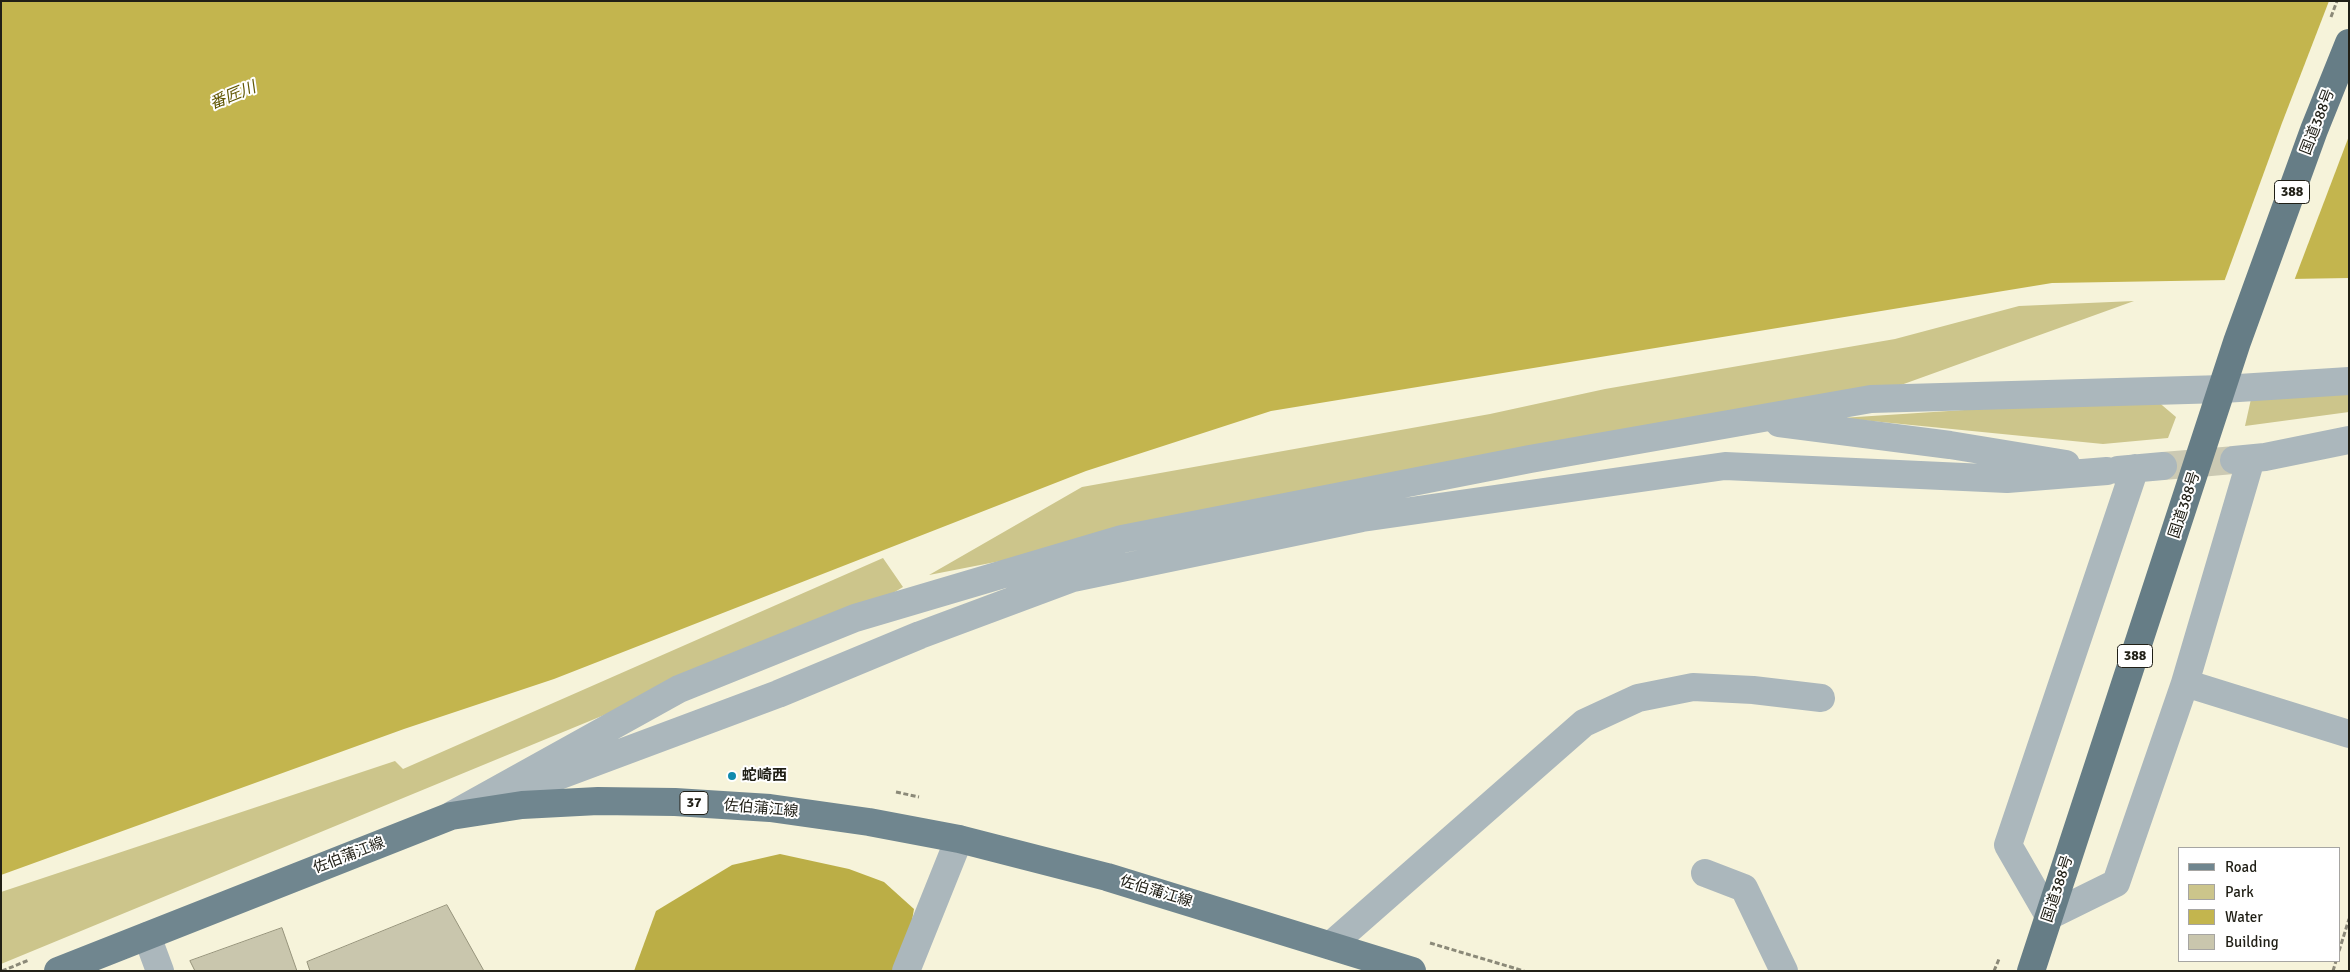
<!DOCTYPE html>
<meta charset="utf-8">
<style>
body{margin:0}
#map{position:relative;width:2350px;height:972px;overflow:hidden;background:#f6f3da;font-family:Signika,sans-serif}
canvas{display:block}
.frame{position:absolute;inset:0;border:2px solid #201f16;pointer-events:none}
.legend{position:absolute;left:2178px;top:847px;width:162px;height:115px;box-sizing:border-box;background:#fff;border:1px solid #a6a5a2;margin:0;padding:6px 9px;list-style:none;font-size:15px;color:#201f16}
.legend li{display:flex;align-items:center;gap:10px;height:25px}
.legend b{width:25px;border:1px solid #a6a5a2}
</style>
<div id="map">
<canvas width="2350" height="972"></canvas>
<div class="frame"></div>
<ul class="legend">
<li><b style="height:6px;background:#70868f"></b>Road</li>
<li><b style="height:14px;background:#ccc58b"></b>Park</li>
<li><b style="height:14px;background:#c3b54e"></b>Water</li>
<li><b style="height:14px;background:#c9c6ad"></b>Building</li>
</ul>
</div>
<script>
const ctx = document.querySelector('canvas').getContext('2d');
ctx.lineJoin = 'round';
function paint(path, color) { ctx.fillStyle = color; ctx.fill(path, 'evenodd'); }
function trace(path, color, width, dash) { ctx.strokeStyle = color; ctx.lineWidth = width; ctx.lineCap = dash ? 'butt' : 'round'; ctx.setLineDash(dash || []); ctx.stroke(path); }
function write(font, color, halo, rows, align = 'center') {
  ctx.font = font + ' Signika,"Noto Sans JP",sans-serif'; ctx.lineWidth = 4; ctx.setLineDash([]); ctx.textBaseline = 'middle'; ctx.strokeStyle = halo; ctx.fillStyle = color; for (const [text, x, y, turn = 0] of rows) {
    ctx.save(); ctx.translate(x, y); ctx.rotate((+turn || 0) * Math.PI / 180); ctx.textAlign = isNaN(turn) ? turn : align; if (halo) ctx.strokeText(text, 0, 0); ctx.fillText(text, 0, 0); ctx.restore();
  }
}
const green = new Path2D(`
 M2134,301l-233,84 -972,190 153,-88 408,-73 115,-25 290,-50 124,-33z
 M2349,387v25l-104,14 6,-27z
 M2156,400l20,17 -8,21 -65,6 -262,-26 231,-15z
 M883,558l20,29 -25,15 -877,362v-72l394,-131 8,8z`);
const forest = new Path2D(`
 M780,854l69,15 35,13 30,27 -5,29 -16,33h-259l22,-60 76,-46z`);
const water = new Path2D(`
 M1,1h2348v277l-297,5 -781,128 -185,60 -532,208 -150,50 -403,146z`);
const pier = new Path2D(`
 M2329,1h20v135l-55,145 -70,1 58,-159z`);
const building = new Path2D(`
 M447,905l37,66h-174l-3,-9z
 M282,928l15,43h-102l-5,-10z`);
const minorTunnel = new Path2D(`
 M2163,466l71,-6`);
const path = new Path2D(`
 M2331,17l6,-16
 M896,792l23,5
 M1430,943l94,28
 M2339,951l10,-32
 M2,971l27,-11
 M1994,971l5,-12
 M2333,971l3,-10`);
const minor = new Path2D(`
 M1779,423l171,22 116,19
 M2234,460l31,-3 84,-17
 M2135,468l-127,377 41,71 67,-33 69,-200 66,-224
 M2118,470l45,-4
 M2185,683l164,51
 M529,787l249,-93 142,-59 153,-57 289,-60 363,-52 282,13 100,-8
 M452,815l227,-126 176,-71 267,-79 408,-80 341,-60 352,-10 126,-8
 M1705,873l39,15 40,83
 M147,936l13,35
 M1331,945l253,-222 54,-25 55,-11 60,3 68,8
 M906,971l53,-132`);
const primary = new Path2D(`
 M58,971l393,-155 71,-11 76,-4 77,1 95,6 99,14 90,17 148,38 305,94`);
const trunk = new Path2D(`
 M2031,971l206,-629 77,-212 35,-87`);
const markers = [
 [732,776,5,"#0f8aad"]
];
const shields = [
 [2292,192,35],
 [2135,656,35],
 [694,803,28]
];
const shieldNames = [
 ["388",2292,192],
 ["388",2135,656],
 ["37",694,803]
];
const streetNames = [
 ["国道388号",2318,122,-69],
 ["国道388号",2185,505,-72],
 ["佐伯蒲江線",761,809,5],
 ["佐伯蒲江線",349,856,-21],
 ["国道388号",2058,889,-72],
 ["佐伯蒲江線",1156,892,17]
];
const poiNames = [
 ["蛇崎西",742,776]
];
const waterNames = [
 ["番匠川",233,96,-22]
];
paint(green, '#ccc58b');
paint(forest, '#bbae46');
paint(water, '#c3b54e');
paint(pier, '#f6f3da');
paint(building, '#c9c6ad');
trace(building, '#96937b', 1);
trace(minorTunnel, '#cbc9b3', 28, [28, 14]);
trace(path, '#8b8978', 3, [5, 2.5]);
trace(minor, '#abb7bc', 28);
trace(primary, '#70868f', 28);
trace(trunk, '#667d86', 28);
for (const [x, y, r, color] of markers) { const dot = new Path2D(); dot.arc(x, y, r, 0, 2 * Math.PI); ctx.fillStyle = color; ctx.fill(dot); trace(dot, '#fff', 2); }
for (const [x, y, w] of shields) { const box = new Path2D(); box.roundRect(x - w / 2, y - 11.5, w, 23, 4); ctx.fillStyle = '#fff'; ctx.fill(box); trace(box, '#201f16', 1); }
write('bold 14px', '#201f16', null, shieldNames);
write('15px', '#201f16', '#fff', streetNames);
write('bold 15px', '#201f16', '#fff', poiNames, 'left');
write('italic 16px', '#615704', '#fff', waterNames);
</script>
